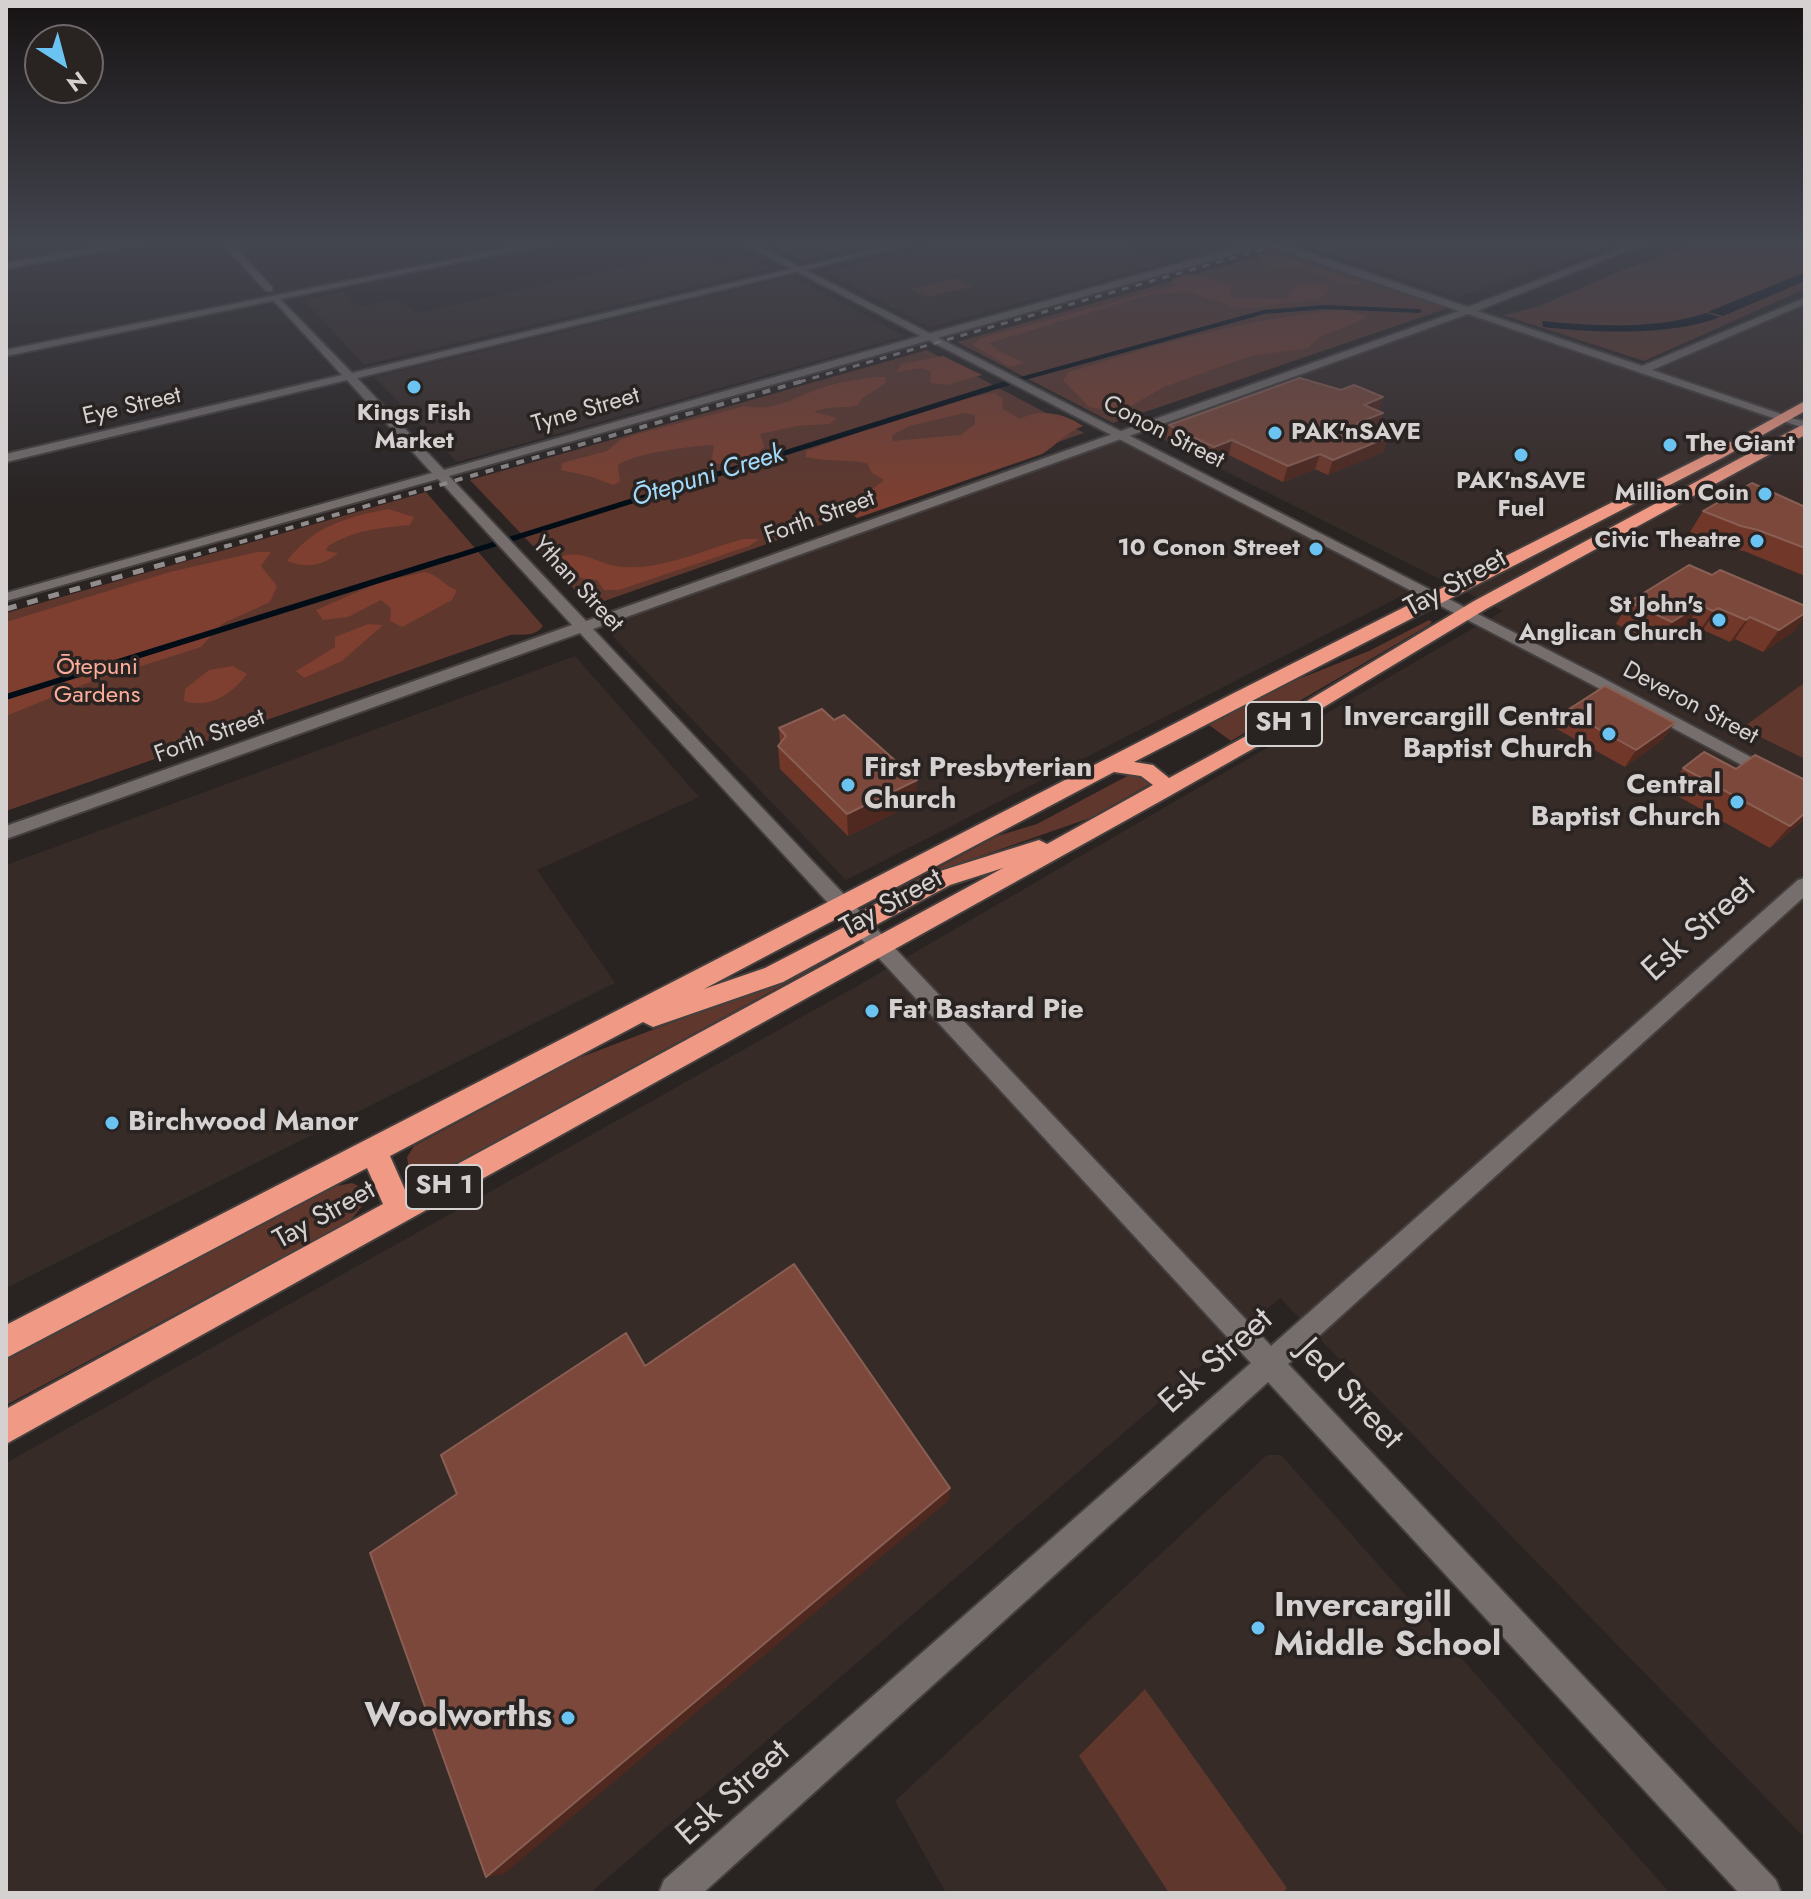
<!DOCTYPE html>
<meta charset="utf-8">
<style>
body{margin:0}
#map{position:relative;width:1811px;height:1899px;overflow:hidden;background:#292322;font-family:Jost,sans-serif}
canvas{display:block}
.frame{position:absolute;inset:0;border:8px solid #d5d1d0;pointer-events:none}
.north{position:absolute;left:24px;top:24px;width:80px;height:80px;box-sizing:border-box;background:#292322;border:2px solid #6e6968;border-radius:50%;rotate:144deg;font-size:22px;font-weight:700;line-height:32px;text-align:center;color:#d5d1d0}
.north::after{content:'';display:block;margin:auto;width:28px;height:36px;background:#6bc3f2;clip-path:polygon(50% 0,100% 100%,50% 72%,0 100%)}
</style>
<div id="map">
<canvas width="1811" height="1899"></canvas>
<div class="frame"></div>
<div class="north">N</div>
</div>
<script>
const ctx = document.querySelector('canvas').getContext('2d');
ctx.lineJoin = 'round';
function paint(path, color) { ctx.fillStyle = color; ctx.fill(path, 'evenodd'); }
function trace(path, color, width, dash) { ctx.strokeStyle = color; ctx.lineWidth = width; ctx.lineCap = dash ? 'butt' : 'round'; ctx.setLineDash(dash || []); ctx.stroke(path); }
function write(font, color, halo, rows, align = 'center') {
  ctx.font = font + ' Jost,sans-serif'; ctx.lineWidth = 7; ctx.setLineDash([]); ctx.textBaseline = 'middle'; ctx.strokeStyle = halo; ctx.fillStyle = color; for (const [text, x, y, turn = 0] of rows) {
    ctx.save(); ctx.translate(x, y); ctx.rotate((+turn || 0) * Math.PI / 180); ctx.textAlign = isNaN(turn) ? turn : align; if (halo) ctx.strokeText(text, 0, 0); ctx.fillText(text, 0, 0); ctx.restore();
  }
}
const built = new Path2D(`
 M765,241h125l-86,20z
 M951,241h172l-5,2 48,20 -237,64 -103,-55z
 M1333,241h292l-168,56 -144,-49z
 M695,251l24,13 31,-7 22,11 -408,97 -60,-65 39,-8 16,15 37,-8 21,14z
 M791,277l114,59 -448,126 -83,-85z
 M1805,306v1532l-525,-540 -690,595h-584v-430l851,-477 646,-375 -369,-186 328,-117 186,63z
 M1116,438l295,153 -565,289 -246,-257z
 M575,656l124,141 -162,73 78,113 -609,305v-423z
 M1267,1455h14l389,438h-724l-51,-92z`);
const green = new Path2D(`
 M1705,241h56l44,11v37l-161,72 -141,-46 34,-8 83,-36z
 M1281,250l167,58 -335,115 -156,-81z
 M957,278l17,8 -47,11 -17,-8z
 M927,350l157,83 -494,173 -120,-126z
 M426,492l117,134c-8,11 -20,8 -33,9l-504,176v-198z
 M1429,620l3,2 -3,3 -198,116 -22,-16 82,-43 78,-31z
 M1804,683l1,1v75l-63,-31z
 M1131,774h7l12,10 -60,34 -152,53 -47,22 106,-57 40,-12z
 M823,960l2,2 -389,212 -18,2 -9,-6 -2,-13 7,-11 162,-87 202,-77z
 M352,1183l11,5 4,12 -17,21 -344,184v-45l330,-174z
 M1145,1689l142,199 -4,5h-114l-90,-137z`);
const forest = new Path2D(`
 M1258,254l23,1 81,29 -19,1 -44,-18 -22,2 -15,-8z
 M1188,274l21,2 2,4 21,3 -2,15 57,1c6,-18 28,-19 42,-12l-3,7 -9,5 -66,9 -18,-1 -45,-15 -36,2 -163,49 8,7 28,13 -15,4 -37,-22 8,-7 195,-53 -4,-6z
 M1345,310l21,6c-17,14 -47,14 -57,32l-58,8 -87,31 -33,19 -1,8 -41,-7 -26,-27 6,-8c91,-28 180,-55 276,-62z
 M943,356l39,19 -35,10 -17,-2 1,-11 -9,-4 -25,4 4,-8z
 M876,377h9l1,6 -25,16 -3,6c-14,4 -30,0 -44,7l23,6 -8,6 -32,2 -37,8 4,12c-10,16 -41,17 -59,19l7,-7 2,-13c-18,0 -84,9 -96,20l2,17 -7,3 -21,-8 -31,-7 1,-7 45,-12 13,-11 17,-6 108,-28c33,7 55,-13 86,-21 14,-4 30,-6 45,-8z
 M995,393l7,5 1,11 17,10c19,-11 44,-6 63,7 -17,6 -26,19 -41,28l-185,64 -10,-8 37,-30 -12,-7 -5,-10c-21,-4 -40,-1 -61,-6v-6c59,-20 127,-50 189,-58zM964,413l11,2v9l-14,11 -69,6 1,-6 16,-9z
 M388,509l26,8 -4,8c-30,3 -56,5 -82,21l-2,5 12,2c-17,14 -31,15 -51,8 28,-36 58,-43 101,-52z
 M744,539h15l-10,7 -130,44h-15l-7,-10 -16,-2 -21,-21c19,-8 36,5 55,9 43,7 89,-17 129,-27z
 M257,552h14l-10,14 16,20 -7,16 -48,22 -21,23 -116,37 -79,32v-94l164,-50z
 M425,572c14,3 18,13 32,18l-5,10 -50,27 -12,-6 1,-13 -10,-8 -33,17 -25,3 -7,-10 64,-28z
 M368,624l15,1 -41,36 -38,17 -8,-7 39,-24v-10z
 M233,666l14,8c-15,20 -37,35 -63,27l1,-12 24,-19z`);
const water = new Path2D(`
 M1805,272v9l-82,35 -15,-4z
 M1706,313l14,4c-48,19 -126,16 -177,10l-1,-6c54,5 112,9 164,-8z`);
const streamFar2 = new Path2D(`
 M1010,382l254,-70 61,-5 94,4`);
const streamFar1 = new Path2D(`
 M444,560l573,-180`);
const stream = new Path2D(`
 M6,697l444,-139`);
const street = new Path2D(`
 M133,241h19l-146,28v-6z
 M220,241h9l43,46v4h-6z
 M909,241h15l-567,137 87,92 815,-229h15l194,66 171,-66h12l-174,70 165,55 163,-68v6l-153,66 135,46v4h-8l-311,-106 -875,315 678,717 527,-466 7,-2v18l-517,468 488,516 5,13h-42l-471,-511 -565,511h-44l5,-13 587,-517 -671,-730 -574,206v-13l566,-201 -134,-146 -432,122v-8l426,-120 -85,-93 -341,82v-8l336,-79 -69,-75 3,-5 76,78zM1266,245l193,66 -873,310 -137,-145z`);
const secondary = new Path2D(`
 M544,241h17l-555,115v-6z
 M738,241h11l850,435 206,110v13l-218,-117z
 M1779,416l26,5v7l-26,-8z`);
const highway = new Path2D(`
 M1783,241l22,1v6l-21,-5z
 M1805,401v10l-81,46 -590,305 19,3 16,13 103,-56 202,-121 326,-175 5,-1v10l-319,174 -200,121 -120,68 -1160,646v-35l377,-205 -16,-36 -361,190v-33l1228,-632 480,-242zM1114,772l27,4 12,9 -106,59 -8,-4 -105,33 -83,44 -3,8 -83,43 -61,21zM1003,868l-597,324 -16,-36 253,-134 10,5 130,-45 88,-48 3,-8 76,-41z`);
const railFar2 = new Path2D(`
 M799,382l493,-141`);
const railFar1 = new Path2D(`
 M178,560l628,-180`);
const rail = new Path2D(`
 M6,609l179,-51`);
const wall = new Path2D(`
 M1379,411l4,2 -5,15 -5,2 15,7 -5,15 -55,23 -13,-6 -32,13 -54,-27 -19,7 -44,-22 3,-15z
 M1805,507v69l-61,-25 -17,-3 -37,-16 13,-21z
 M1689,565l105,66 -31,21 -28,-13 -5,3 -27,-12 -5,3 -12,-6 -28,17 -42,-20 13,-22z
 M1566,711l109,12 -12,16 -38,28 -70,-39z
 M779,728l138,74 -69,34 -68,-67 -2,-23 2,-3z
 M1683,768l53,1 69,11v39l-35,29 -103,-58z`);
const shadedWall = new Path2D(`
 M1383,397l-5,15 -14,-7z
 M1383,413l-5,15 -26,10 5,-15z
 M1388,437l-5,15 -55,23 5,-15z
 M1232,440l-3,15 -19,7 4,-15z
 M1320,454l-5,15 -32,13 5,-16z
 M1700,605l-14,22 -28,17 14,-22z
 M1718,608l-15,22 -5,3 15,-22z
 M1805,613v4l-11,14 -31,21 16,-22z
 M1750,617l-15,22 -5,3 16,-22z
 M1675,723l-12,16 -38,28 11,-17z
 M917,780v22l-69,34 -1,-22z
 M1805,813v6l-35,29 20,-22z
 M950,1488l-1,12 -445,374 -18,3z`);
const building = new Path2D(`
 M1300,378l41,12 13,-5 29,12 -19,8 19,8 -26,10 31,14 -55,23 -13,-6 -32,12 -56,-26 -18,7 -45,-22z
 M1752,483l53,24v41l-47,-18 -17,-4 -38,-15z
 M1689,565l23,10 8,-5 85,36v7l-26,17 -29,-13 -4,3 -28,-12 -5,3 -13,-6 -28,17 -43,-20z
 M1605,686l70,37 -39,27 -70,-39z
 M822,709l12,11 10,-5 73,65 -70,34 -69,-68 8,-10 -7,-8z
 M1704,752l32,17 19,-14 50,25v33l-15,13 -107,-58z
 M794,1264l156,224 -464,389 -116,-324 87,-59 -16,-39 185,-122 19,33z`);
const markers = [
 [414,387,8,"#6bc3f2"],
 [1275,433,8,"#6bc3f2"],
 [1670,445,8,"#6bc3f2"],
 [1521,455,8,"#6bc3f2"],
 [1765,494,8,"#6bc3f2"],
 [1757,541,8,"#6bc3f2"],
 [1316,549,8,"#6bc3f2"],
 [1719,620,8,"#6bc3f2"],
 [1609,734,8,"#6bc3f2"],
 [848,785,8,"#6bc3f2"],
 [1737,802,8,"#6bc3f2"],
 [872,1011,8,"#6bc3f2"],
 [112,1123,8,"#6bc3f2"],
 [1258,1628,8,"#6bc3f2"],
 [568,1718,8,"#6bc3f2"]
];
const farStreetnames = [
 ["Eye Street",132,407,-13],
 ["Tyne Street",586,411,-16],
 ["Conon Street",1163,433,27],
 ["Forth Street",820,518,-20],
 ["Ythan Street",577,585,47],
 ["Deveron Street",1690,704,28],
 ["Forth Street",210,737,-20]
];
const farPoinames = [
 ["Kings Fish",414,414,"center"],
 ["Market",414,442,"center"],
 ["PAK'nSAVE",1291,433,"left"],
 ["The Giant",1686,445,"left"],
 ["PAK'nSAVE",1521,482,"center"],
 ["Fuel",1521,510,"center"],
 ["Million Coin",1749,494],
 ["Civic Theatre",1741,541],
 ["10 Conon Street",1300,549],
 ["St John's",1703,606],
 ["Anglican Church",1703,634]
];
const farParknames = [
 ["Ōtepuni",97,668],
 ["Gardens",97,696]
];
const farWaternames = [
 ["Ōtepuni Creek",708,477,-17]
];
const shields = [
 [1284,724,76],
 [444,1187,76]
];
const shieldNames = [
 ["SH 1",1284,724],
 ["SH 1",444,1187]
];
const streetNames = [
 ["Tay Street",1456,584,-29],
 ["Tay Street",892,904,-29],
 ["Tay Street",325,1216,-29]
];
const poiNames = [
 ["Invercargill Central",1593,718,"right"],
 ["Baptist Church",1593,750,"right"],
 ["First Presbyterian",864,769],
 ["Church",864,801],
 ["Central",1721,786,"right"],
 ["Baptist Church",1721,818,"right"],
 ["Fat Bastard Pie",888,1011],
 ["Birchwood Manor",128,1123]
];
const nearStreetnames = [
 ["Esk Street",1700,930,-42],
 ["Esk Street",1217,1362,-42],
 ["Jed Street",1349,1395,47],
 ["Esk Street",734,1794,-42]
];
const nearPoinames = [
 ["Invercargill",1274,1608],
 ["Middle School",1274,1647],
 ["Woolworths",552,1718,"right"]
];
paint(built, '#372b28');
paint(green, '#5f372d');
paint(forest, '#7e3f30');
paint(water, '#000d17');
trace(streamFar2, '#000d17', 4);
trace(streamFar1, '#000d17', 5);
trace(stream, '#000d17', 6);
trace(street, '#44403f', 4);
trace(secondary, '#44403f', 4);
trace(highway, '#44403f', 4);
paint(street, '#756e6d');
paint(secondary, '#756e6d');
paint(highway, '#f09984');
trace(railFar2, '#928d8c', 3, [7, 7]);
trace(railFar1, '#928d8c', 4, [8, 8]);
trace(rail, '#928d8c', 5, [11, 11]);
paint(wall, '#71382a');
paint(shadedWall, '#4f281f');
paint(building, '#7b483b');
trace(building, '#895e53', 2);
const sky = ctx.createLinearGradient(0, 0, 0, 507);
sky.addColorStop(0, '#171313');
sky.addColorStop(0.48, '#43454f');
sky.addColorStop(1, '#43454f00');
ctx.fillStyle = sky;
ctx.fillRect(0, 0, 1811, 507);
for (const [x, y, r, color] of markers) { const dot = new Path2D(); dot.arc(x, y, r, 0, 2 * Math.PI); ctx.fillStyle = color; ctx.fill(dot); trace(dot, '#292322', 3); }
write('24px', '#d5d1d0', '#292322', farStreetnames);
write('bold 24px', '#d5d1d0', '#292322', farPoinames, 'right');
write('24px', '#fcad9a', '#292322', farParknames);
write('italic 26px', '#a2dafa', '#292322', farWaternames);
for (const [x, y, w] of shields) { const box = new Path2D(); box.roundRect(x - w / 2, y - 22, w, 44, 6); ctx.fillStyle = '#292322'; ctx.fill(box); trace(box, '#d5d1d0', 2); }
write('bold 26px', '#d5d1d0', null, shieldNames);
write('28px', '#d5d1d0', '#292322', streetNames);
write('bold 28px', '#d5d1d0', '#292322', poiNames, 'left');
write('34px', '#d5d1d0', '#292322', nearStreetnames);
write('bold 34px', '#d5d1d0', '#292322', nearPoinames, 'left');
</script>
